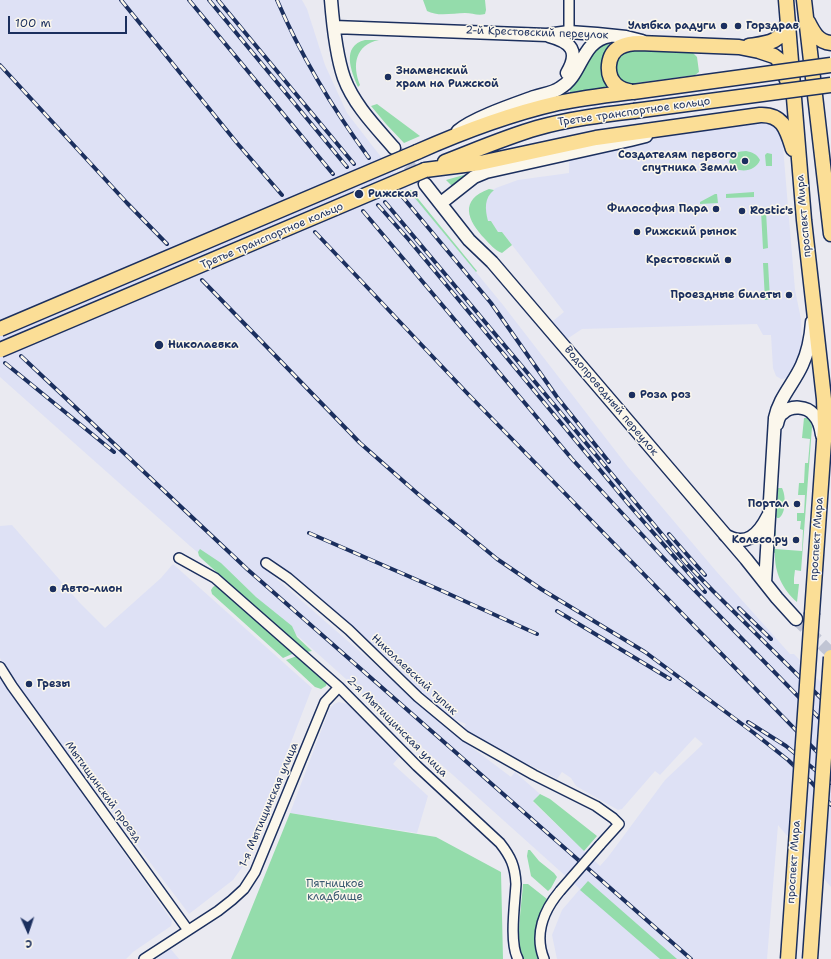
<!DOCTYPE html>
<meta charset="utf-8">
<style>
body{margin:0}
#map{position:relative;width:831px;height:959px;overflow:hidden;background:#eaeaf1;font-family:"Shantell Sans",sans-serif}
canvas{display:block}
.north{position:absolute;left:8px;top:911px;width:40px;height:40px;-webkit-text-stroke:3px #fbf7ec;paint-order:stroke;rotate:177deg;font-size:11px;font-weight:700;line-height:16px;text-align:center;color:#1b2f5e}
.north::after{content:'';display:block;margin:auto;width:14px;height:18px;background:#1b2f5e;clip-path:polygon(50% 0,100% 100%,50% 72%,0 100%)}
.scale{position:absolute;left:8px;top:16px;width:119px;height:18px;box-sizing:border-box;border:2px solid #1b2f5e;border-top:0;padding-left:5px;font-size:12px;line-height:14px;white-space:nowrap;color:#1b2f5e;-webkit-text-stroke:3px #fbf7ec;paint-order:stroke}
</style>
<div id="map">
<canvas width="831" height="959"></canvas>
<div class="north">С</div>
<div class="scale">100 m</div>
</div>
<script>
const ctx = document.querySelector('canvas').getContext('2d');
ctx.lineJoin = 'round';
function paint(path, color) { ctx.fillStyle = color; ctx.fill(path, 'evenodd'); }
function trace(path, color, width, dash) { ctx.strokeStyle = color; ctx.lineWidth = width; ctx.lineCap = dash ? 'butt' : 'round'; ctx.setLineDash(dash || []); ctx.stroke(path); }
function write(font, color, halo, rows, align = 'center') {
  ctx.font = font + ' "Shantell Sans",sans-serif'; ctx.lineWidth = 3; ctx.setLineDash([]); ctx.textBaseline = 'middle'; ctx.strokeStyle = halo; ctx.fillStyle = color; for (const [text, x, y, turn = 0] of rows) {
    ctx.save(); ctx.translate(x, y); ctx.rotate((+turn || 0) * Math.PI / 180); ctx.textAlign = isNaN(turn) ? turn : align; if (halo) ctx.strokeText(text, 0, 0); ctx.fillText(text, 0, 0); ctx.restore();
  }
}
const built = new Path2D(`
 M0,0h302l5,9 18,56 22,48 31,40 125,152 125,162 88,104 74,83h4l37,39v194l-53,-62 -11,134h-210l-5,-24 10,-25 18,-21 -282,-253 -108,-90 -190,-169zM270,559l97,83 28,27 2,-1 1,3 16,16 -1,1 28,26 25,10 -2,4 22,18 57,25 14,8 5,-7 9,6 5,8 42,24 4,-1 33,-38 5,4 35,-38 8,7 -38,36 -57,77 -8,9 -67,-64 7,-8 -25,-22 -4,5 -49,-37 -128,-111 -71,-62z
 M763,120l11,2 8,13 13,155 6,29 1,24v13l-13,22 -8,1 -5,-3 -3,-8 -2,-33h-8l-6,-11 -175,5 -15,10 -14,-18 11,-9 -62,-80h-4l-7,-11 -3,1 -2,-9v-14l6,-8 4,-3 22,-8 51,-7v-14l73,-16 21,-6 73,-11 1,-4z
 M12,525l67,77 26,26 56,-50 12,-14 139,124 -69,178 -10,14 -44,34 -173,-229 -16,-27v-132z
 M0,674l30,44 -2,2 4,6 2,-1 138,196 -1,5 -38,26 -7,7h-126z
 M339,702l8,2 53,52 -7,8 35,32 -11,37 -127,-20 39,-103 5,-6z
 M170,948l9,11h-22z`);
const green = new Path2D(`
 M423,0h62l1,10 -1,4c-7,2 -13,-1 -20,-1 -12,0 -27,4 -38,-2z
 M365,40h14c-24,5 -27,25 -19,45l-2,2c-7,-16 -17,-41 7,-47z
 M607,43l2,1 -5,12 5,32 -28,4h-11v-5l24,-40z
 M627,51h17l49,2 4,4 2,15 -4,3 -59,8 -3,3c-16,-4 -16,-7 -18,-22l7,-11z
 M377,104l43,32 -16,7 -18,-19 -15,-18z
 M746,151c6,1 11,3 14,9 -5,13 -25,14 -31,2 2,-8 10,-11 17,-11z
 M767,153l5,1v12h-6l-1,-11z
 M471,173l-17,15 -8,-8z
 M489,189l5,1c-10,8 -9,19 -6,31h3l7,11h4l10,13 -10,8c-8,-3 -12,-9 -17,-14 -18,-19 -26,-39 4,-50z
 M411,190l66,81 -1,1 -67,-81z
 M754,192v5l-28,1v-4z
 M715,194h2l1,9 -18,1v-2z
 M761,211h5l2,37 -5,1z
 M763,263h5l2,36 -5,1z
 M804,418h6l2,9 -11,144 -6,-1 -1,8v6h5l-2,18c-14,-12 -23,-30 -22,-49l-3,-1 1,-21 3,-1 -1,19 27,2 1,-21 -3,-1 1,-8h-4v-8h7l1,-18h-7l1,-12h5l1,-20h3l2,-24 -8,-1z
 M778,488h4c4,7 4,26 -3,30h-2l-1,-2z
 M200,549l21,14 35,34 36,29 5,11 15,14 -5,1 -3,-2 -102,-91 -3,-3 -1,-4z
 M216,585l77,66 -1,3 -9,4 -71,-64 -1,-4 2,-3z
 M297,656l29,25 1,2 -1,3 -5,3 -6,-2 -29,-27z
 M540,794l10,5 47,37 -13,15 -51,-50z
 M290,813l146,24 65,35 2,87h-272z
 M528,850h2l9,11 15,12 3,4 -6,11 -3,3 -17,-15 -4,-20z
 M588,881l89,78h-17l-80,-69z
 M523,884h5l19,15c-11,19 -15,39 -8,60h-16c-8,-17 -1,-56 0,-75z`);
const secondaryTunnel = new Path2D(`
 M397,151l28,33
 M796,619l35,34`);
const minor = new Path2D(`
 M569,0v32
 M179,558l36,20 124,109 78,79 83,77c11,14 15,23 16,41 -1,19 -7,59 2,75
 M266,563l22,15 61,52 69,67 47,39 69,39 62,31 17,12 6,6 -19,21
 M0,667l12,19 176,244
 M144,959l74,-48 14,-11 12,-11 11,-17 70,-170 14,-15
 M544,959c-10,-25 0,-49 16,-68`);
const secondary = new Path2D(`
 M331,0c2,25 5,55 13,78 10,27 32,49 50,70
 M334,27l213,8 22,-3 28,2 29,3 16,4
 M549,36c22,6 31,15 18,37
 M458,131c15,-13 57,-27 76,-34 9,-3 19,-4 26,-9 23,-13 20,-47 50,-52
 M425,184l44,56 23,22 254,297 31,39 19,21
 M441,203l33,-26 12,-5 144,-32 16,-4
 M777,424c1,-4 2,-9 6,-11 8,-8 24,-7 31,2 5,5 7,13 8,20
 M725,535c21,13 34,-1 43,-19
 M765,583l10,-165c4,-20 19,-35 27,-53 6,-13 9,-29 10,-43`);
const primary = new Path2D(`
 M786,0l18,220 20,179 1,28 -13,186
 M804,0l27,234
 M808,22c5,10 10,20 23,21
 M749,46c20,-3 31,-3 39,-24
 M633,92c-6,-1 -12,-2 -17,-7 -11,-10 -9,-31 4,-38 6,-3 12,-4 19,-4l100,4 20,4 15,5 4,3 10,23
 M417,152c45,-20 93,-38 141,-49 24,-5 49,-8 73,-11
 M445,162c31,-12 61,-25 92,-34 32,-9 64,-13 97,-17
 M425,170l55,-7 116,-25 164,-23c23,-1 27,15 33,34`);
const rail = new Path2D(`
 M121,0l116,143 45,52
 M189,0l144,174
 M209,0l138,167
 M218,0l136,164
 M277,0c24,56 56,109 92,158
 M0,65l127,138 40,41
 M401,195l90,108 66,94 52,65
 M385,202l301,361 27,28 118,117
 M378,205l31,35 221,266 75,86
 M363,211l209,248 98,106 161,165
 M315,232l152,161 364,373
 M202,280l158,163 58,51 79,65 44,30 104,63 109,81 34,27 24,23 19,22
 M21,356l226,213 444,390
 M5,363l109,89
 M309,533l129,56 99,45
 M669,534l36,41
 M739,608l32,31
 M557,611l113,68
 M748,722l38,24 45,37`);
const minorBridge = new Path2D(`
 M560,891l40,-46`);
const primaryBridge = new Path2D(`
 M633,92l198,-27
 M634,111l197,-26
 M0,329l417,-177
 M0,350l425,-180
 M788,959l24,-346
 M810,959l21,-302`);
const markers = [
 [724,26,4,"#1b2f5e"],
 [738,26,4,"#1b2f5e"],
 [388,77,4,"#1b2f5e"],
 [745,161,4,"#1b2f5e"],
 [359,194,5,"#1b2f5e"],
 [716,209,4,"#1b2f5e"],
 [742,211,4,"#1b2f5e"],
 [637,232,4,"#1b2f5e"],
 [728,260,4,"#1b2f5e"],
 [789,295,4,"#1b2f5e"],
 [159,345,5,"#1b2f5e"],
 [632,395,4,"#1b2f5e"],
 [797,504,4,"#1b2f5e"],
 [796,540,4,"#1b2f5e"],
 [53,589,4,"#1b2f5e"],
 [29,684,4,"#1b2f5e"]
];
const poiNames = [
 ["Улыбка радуги",716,26,"right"],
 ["Горздрав",746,26],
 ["Знаменский",396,71],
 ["храм на Рижской",396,84],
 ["Создателям первого",737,155,"right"],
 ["спутника Земли",737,168,"right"],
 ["Рижская",368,194],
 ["Философия Пара",708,209,"right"],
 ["Rostic's",750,211],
 ["Рижский рынок",645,232],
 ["Крестовский",720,260,"right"],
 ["Проездные билеты",781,295,"right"],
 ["Николаевка",168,345],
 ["Роза роз",640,395],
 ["Портал",789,504,"right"],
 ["Колесо.ру",788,540,"right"],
 ["Авто-лион",61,589],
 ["Грезы",37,684]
];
const streetNames = [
 ["2-й Крестовский переулок",537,33,2],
 ["Третье транспортное кольцо",634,112,-8],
 ["проспект Мира",804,216,-95],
 ["Третье транспортное кольцо",272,236,-23],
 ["Водопроводный переулок",611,401,50],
 ["проспект Мира",817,539,-86],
 ["Николаевский тупик",414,675,43],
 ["2-я Мытищинская улица",397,727,45],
 ["Мытищинский проезд",103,792,54],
 ["1-я Мытищинская улица",269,805,-67],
 ["проспект Мира",794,862,-86]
];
const parkNames = [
 ["Пятницкое",335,884],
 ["кладбище",335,897]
];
paint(built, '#dee1f5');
paint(green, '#94dcab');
trace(secondaryTunnel, '#c1c5d4', 12, [12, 6]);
trace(minor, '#1b2f5e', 12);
trace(secondary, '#1b2f5e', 15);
trace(primary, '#1b2f5e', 17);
trace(minor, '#fbf7ec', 9);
trace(secondary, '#fbf7ec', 12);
trace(primary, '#fbde96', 14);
trace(rail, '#1b2f5e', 4);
trace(rail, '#fbf7ec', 2.5, [8]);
trace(minorBridge, '#1b2f5e', 12, []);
trace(primaryBridge, '#1b2f5e', 17, []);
trace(minorBridge, '#fbf7ec', 9);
trace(primaryBridge, '#fbde96', 14);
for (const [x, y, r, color] of markers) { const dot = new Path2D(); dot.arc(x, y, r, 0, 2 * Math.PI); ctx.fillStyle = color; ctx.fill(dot); trace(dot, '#fbf7ec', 1.5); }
write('bold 11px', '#1b2f5e', '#fbf7ec', poiNames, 'left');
write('11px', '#1b2f5e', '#fbf7ec', streetNames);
write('11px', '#395a71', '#fbf7ec', parkNames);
</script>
